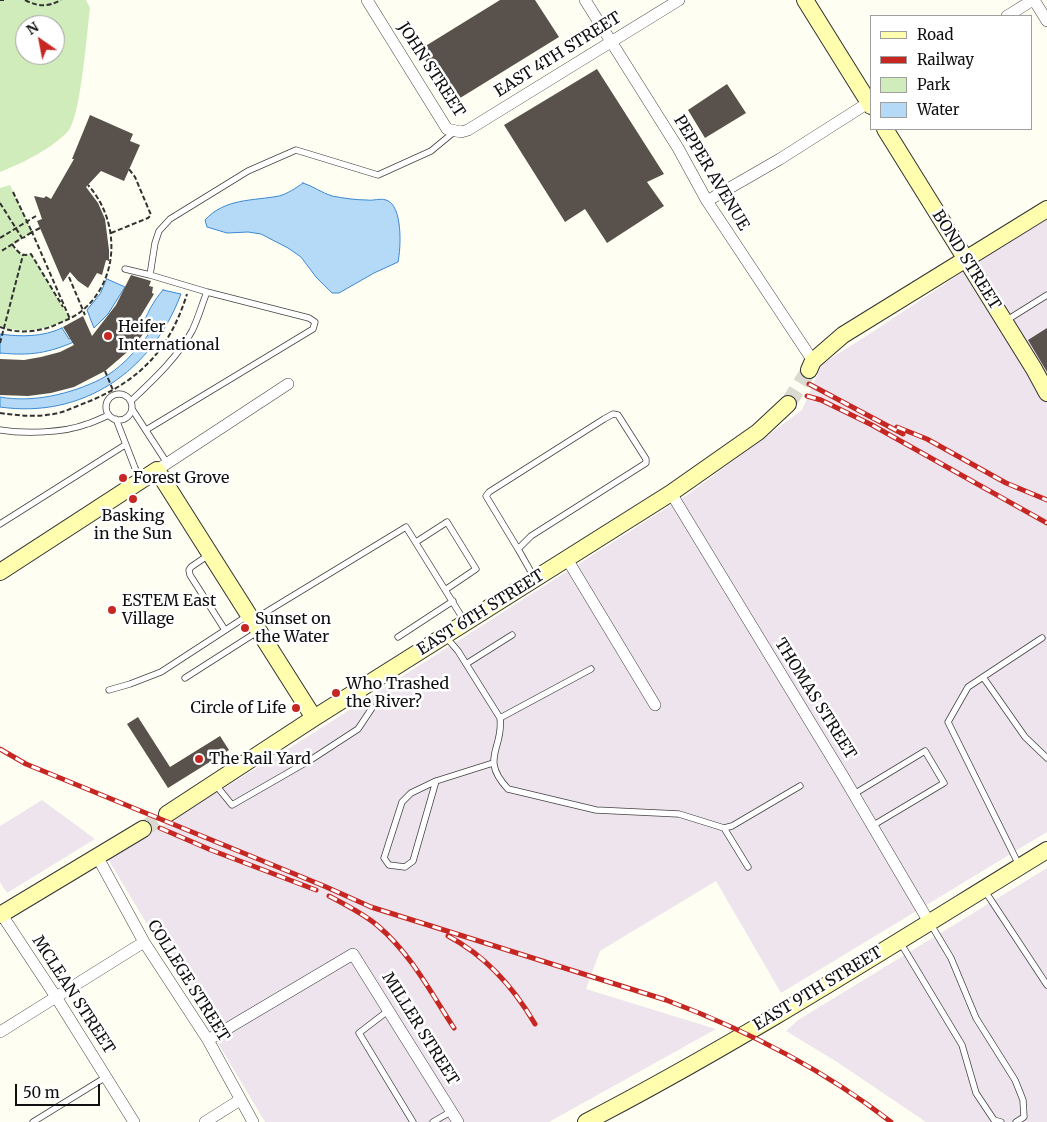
<!DOCTYPE html>
<style>
body{margin:0}
#map{position:relative;width:1047px;height:1122px;overflow:hidden;background:#fffef3;font-family:Merriweather,serif}
canvas{display:block}
.legend{position:absolute;left:870px;top:15px;width:162px;height:115px;box-sizing:border-box;background:#fff;border:1px solid #9f9f9f;margin:0;padding:6px 9px;list-style:none;font-size:15px;color:#101010}
.legend li{display:flex;align-items:center;gap:10px;height:25px}
.legend b{width:25px;border:1px solid #9f9f9f}
.north{position:absolute;left:15px;top:15px;width:50px;height:50px;box-sizing:border-box;background:#fff;border:1px solid #9f9f9f;border-radius:50%;rotate:327deg;font-size:14px;font-weight:700;line-height:20px;text-align:center;color:#101010}
.north::after{content:'';display:block;margin:auto;width:18px;height:22px;background:#c62722;clip-path:polygon(50% 0,100% 100%,50% 72%,0 100%)}
.scale{position:absolute;left:15px;top:1084px;width:85px;height:22px;box-sizing:border-box;border:2px solid #101010;border-top:0;padding-left:6px;font-size:15px;line-height:18px;white-space:nowrap;color:#101010;-webkit-text-stroke:4px #fff;paint-order:stroke}
</style>
<div id="map">
<canvas width="1047" height="1122"></canvas>
<ul class="legend">
<li><b style="height:6px;background:#fffdae"></b>Road</li>
<li><b style="height:6px;background:#c62722"></b>Railway</li>
<li><b style="height:14px;background:#d0ecba"></b>Park</li>
<li><b style="height:14px;background:#b5daf8"></b>Water</li>
</ul>
<div class="north">N</div>
<div class="scale">50 m</div>
</div>
<script>
const ctx = document.querySelector('canvas').getContext('2d');
ctx.lineJoin = 'round';
function paint(path, color) { ctx.fillStyle = color; ctx.fill(path, 'evenodd'); }
function trace(path, color, width, dash) { ctx.strokeStyle = color; ctx.lineWidth = width; ctx.lineCap = dash ? 'butt' : 'round'; ctx.setLineDash(dash || []); ctx.stroke(path); }
function write(font, color, halo, rows, align = 'center') {
  ctx.font = font + ' Merriweather,serif'; ctx.lineWidth = 5; ctx.setLineDash([]); ctx.textBaseline = 'middle'; ctx.strokeStyle = halo; ctx.fillStyle = color; for (const [text, x, y, turn = 0] of rows) {
    ctx.save(); ctx.translate(x, y); ctx.rotate((+turn || 0) * Math.PI / 180); ctx.textAlign = isNaN(turn) ? turn : align; if (halo) ctx.strokeText(text, 0, 0); ctx.fillText(text, 0, 0); ctx.restore();
  }
}
const industrial = new Path2D(`
 M1047,216v616l-266,161 -65,-112 -116,70 -14,38 130,40 -167,93h-284l-157,-263 188,-115 394,-251 112,-83 20,-46 55,-35z
 M42,800l53,39 -88,54 -7,-11v-56z
 M1047,868v254h-121l-89,-60 -51,-31 12,-11z`);
const green = new Path2D(`
 M0,0h86l4,8c-3,23 -9,106 -21,122 -14,17 -48,34 -69,42zM25,25h30v30h-30z
 M10,185l22,47 -20,13c6,7 9,12 19,9l39,65c-30,12 -38,13 -70,9v-140z`);
const water = new Path2D(`
 M303,183c10,3 19,10 29,13 11,2 23,4 35,4 6,1 13,-2 19,0 17,5 15,48 12,62l-24,11 -35,20h-7l-16,-16 -15,-20 -13,-9 -27,-14 -13,-2 -21,1 -20,-6 -2,-7c20,-22 48,-19 74,-24 8,-2 17,-8 24,-13z
 M107,279l18,8 -17,27 -14,14 -7,-18 13,-16z
 M163,290l18,4c-29,77 -98,125 -181,113v-10c33,6 71,-3 101,-18 19,-10 34,-27 47,-44l-6,-6c3,-13 12,-29 21,-39z
 M62,328l7,11 5,-2 2,4c-27,12 -46,15 -75,12l-1,1v-20c21,3 43,3 62,-6z`);
const building = new Path2D(`
 M500,0h35l24,37 -107,66 -33,-53z
 M597,69l67,105 -17,8 17,24 -57,37 -22,-34 -20,13 -61,-97z
 M727,84l19,29 -41,25 -17,-28z
 M90,115l43,19 -3,7 10,4 -16,36 -23,-10 -15,16 12,16 7,16 4,31v11l-3,-1 -4,15 -5,-2 -9,15 -10,-7 -8,-9 -7,10 -26,-61 5,-2 -8,-23 10,2 2,-2 5,3 23,-40h-2z
 M131,275l20,6 -2,5 4,1 -1,6 2,1 -20,33 10,6 -12,15 -27,23 -31,16 -23,6 -23,3 -28,-1v-36l24,1 17,-3 19,-5 14,-7 -11,-18 20,-11 9,20 24,-31z
 M1047,328v44l-19,-32z
 M138,717l32,50 50,-31 9,14 -61,38 -41,-64z`);
const secondaryTunnel = new Path2D(`
 M788,404l21,-34
 M143,829l24,-15`);
const path = new Path2D(`
 M0,0h4
 M25,0c13,7 23,7 36,0
 M13,192l19,40 -9,6
 M0,203l22,35 -22,14
 M40,228l-8,4 38,87
 M111,233l37,-15 3,-3 -16,-38 -6,-8
 M0,238l36,-22
 M12,244c6,8 9,13 19,10l32,53
 M69,277l16,38
 M0,327c16,7 37,5 53,-1 10,-5 21,-8 30,-16 37,-32 37,-89 5,-125
 M0,343l23,-88
 M105,371l10,24
 M0,413c20,3 45,5 65,-2 8,-3 17,-7 25,-10 52,-22 80,-53 97,-107`);
const lane = new Path2D(`
 M125,269l25,6
 M207,292l-57,-17 5,-32 4,-12 11,-12 78,-48 48,-21 82,25 53,-24 23,-19
 M1007,320l40,-25
 M106 407a13 13 0 1 1 26 0a13 13 0 1 1-26 0Z
 M131,401c22,-21 46,-43 61,-70 6,-12 10,-27 15,-39l102,26 6,4 -2,7 -167,101
 M132,409l35,54
 M116,419l19,49 6,11
 M0,430c24,4 64,3 87,-6 7,-2 15,-6 22,-9
 M0,524l125,-79
 M416,542l31,-20 29,47 -31,21
 M518,549l-32,-53 3,-4 115,-73 9,-5 5,1 28,44v4l-115,73 -13,13 16,28
 M210,554l-19,13 -2,3 1,5 35,55
 M253,620l153,-93 59,95
 M398,637l55,-36
 M446,637l12,14 42,67c4,31 -21,40 8,71l88,21 83,4 45,14 8,-2 68,-40
 M466,664l46,-29
 M983,677l42,60 22,21
 M185,678l72,-46
 M109,690l21,-6 31,-12 86,-56
 M500,718l91,-49
 M436,781l-23,80 -8,6 -16,-2 -5,-7 18,-56 9,-9 25,-12 57,-18
 M215,784l17,21 80,-46 46,-30 14,-21 -13,-17
 M854,794l71,-43 19,32 -72,43
 M724,828l24,39
 M1019,865l-71,-143 20,-35 74,-49
 M985,891l62,94
 M930,923l21,35 25,60 39,62 8,20 1,17 -8,5
 M900,942l62,103 14,48 18,27 7,2
 M389,1010l-30,23 54,89
 M33,1122l73,-45
 M433,1122l19,-11`);
const street = new Path2D(`
 M367,0l80,129 14,3 7,-2 211,-130
 M585,0l93,148 29,53 106,160
 M1034,0l13,21
 M1007,16l26,-16
 M707,201l73,-42 91,-58
 M157,470l131,-86
 M671,493l172,283 86,146
 M567,559l88,146
 M97,856l47,86 64,98 45,82
 M0,912l56,85 78,125
 M0,1032l144,-90
 M208,1040l145,-86 105,168
 M205,1122l35,-22`);
const secondary = new Path2D(`
 M805,0l66,106
 M885,129l149,240 13,24
 M809,370l4,-9 30,-26 204,-126
 M0,572l157,-102 157,248
 M167,814l147,-96 357,-225 87,-61 30,-28
 M0,915l143,-86
 M586,1122c158,-82 309,-179 461,-272`);
const rail = new Path2D(`
 M809,384l94,50
 M807,396l14,4 51,25 175,98
 M897,427l30,12 79,44 41,17
 M0,749l26,15 298,122 47,21 295,93c80,30 157,69 225,122
 M160,828l51,22 105,40
 M329,896c17,9 35,18 49,30 33,28 53,67 76,102
 M448,936c38,20 66,52 87,88`);
const markers = [
 [108,336,5,"#c62722"],
 [123,478,5,"#c62722"],
 [133,499,5,"#c62722"],
 [112,610,5,"#c62722"],
 [245,628,5,"#c62722"],
 [336,693,5,"#c62722"],
 [296,708,5,"#c62722"],
 [199,759,5,"#c62722"]
];
const streetNames = [
 ["EAST 4TH STREET",558,55,-32],
 ["JOHN STREET",431,70,57],
 ["PEPPER AVENUE",711,173,59],
 ["BOND STREET",966,260,58],
 ["EAST 6TH STREET",481,613,-32],
 ["THOMAS STREET",815,699,58],
 ["COLLEGE STREET",188,981,58],
 ["EAST 9TH STREET",818,989,-31],
 ["MCLEAN STREET",73,995,57],
 ["MILLER STREET",420,1029,58]
];
const poiNames = [
 ["Heifer",118,327],
 ["International",118,345],
 ["Forest Grove",133,478],
 ["Basking",133,516,"center"],
 ["in the Sun",133,534,"center"],
 ["ESTEM East",122,601],
 ["Village",122,619],
 ["Sunset on",255,619],
 ["the Water",255,637],
 ["Who Trashed",346,684],
 ["the River?",346,702],
 ["Circle of Life",286,708,"right"],
 ["The Rail Yard",209,759]
];
paint(industrial, '#eee4ee');
paint(green, '#d0ecba');
paint(water, '#b5daf8');
trace(water, '#3a89d2', 1);
paint(building, '#59524c');
trace(secondaryTunnel, '#dbdad1', 16, [16, 8]);
trace(lane, '#434343', 7);
trace(street, '#434343', 12);
trace(secondary, '#323232', 18);
trace(path, '#323232', 2, [5, 2.5]);
trace(lane, '#fff', 5.5);
trace(street, '#fff', 11);
trace(secondary, '#fffdae', 16);
trace(rail, '#c62722', 5);
trace(rail, '#fff', 3, [9]);
for (const [x, y, r, color] of markers) { const dot = new Path2D(); dot.arc(x, y, r, 0, 2 * Math.PI); ctx.fillStyle = color; ctx.fill(dot); trace(dot, '#fff', 2); }
write('16px', '#101010', '#fff', streetNames);
write('16px', '#101010', '#fff', poiNames, 'left');
</script>
